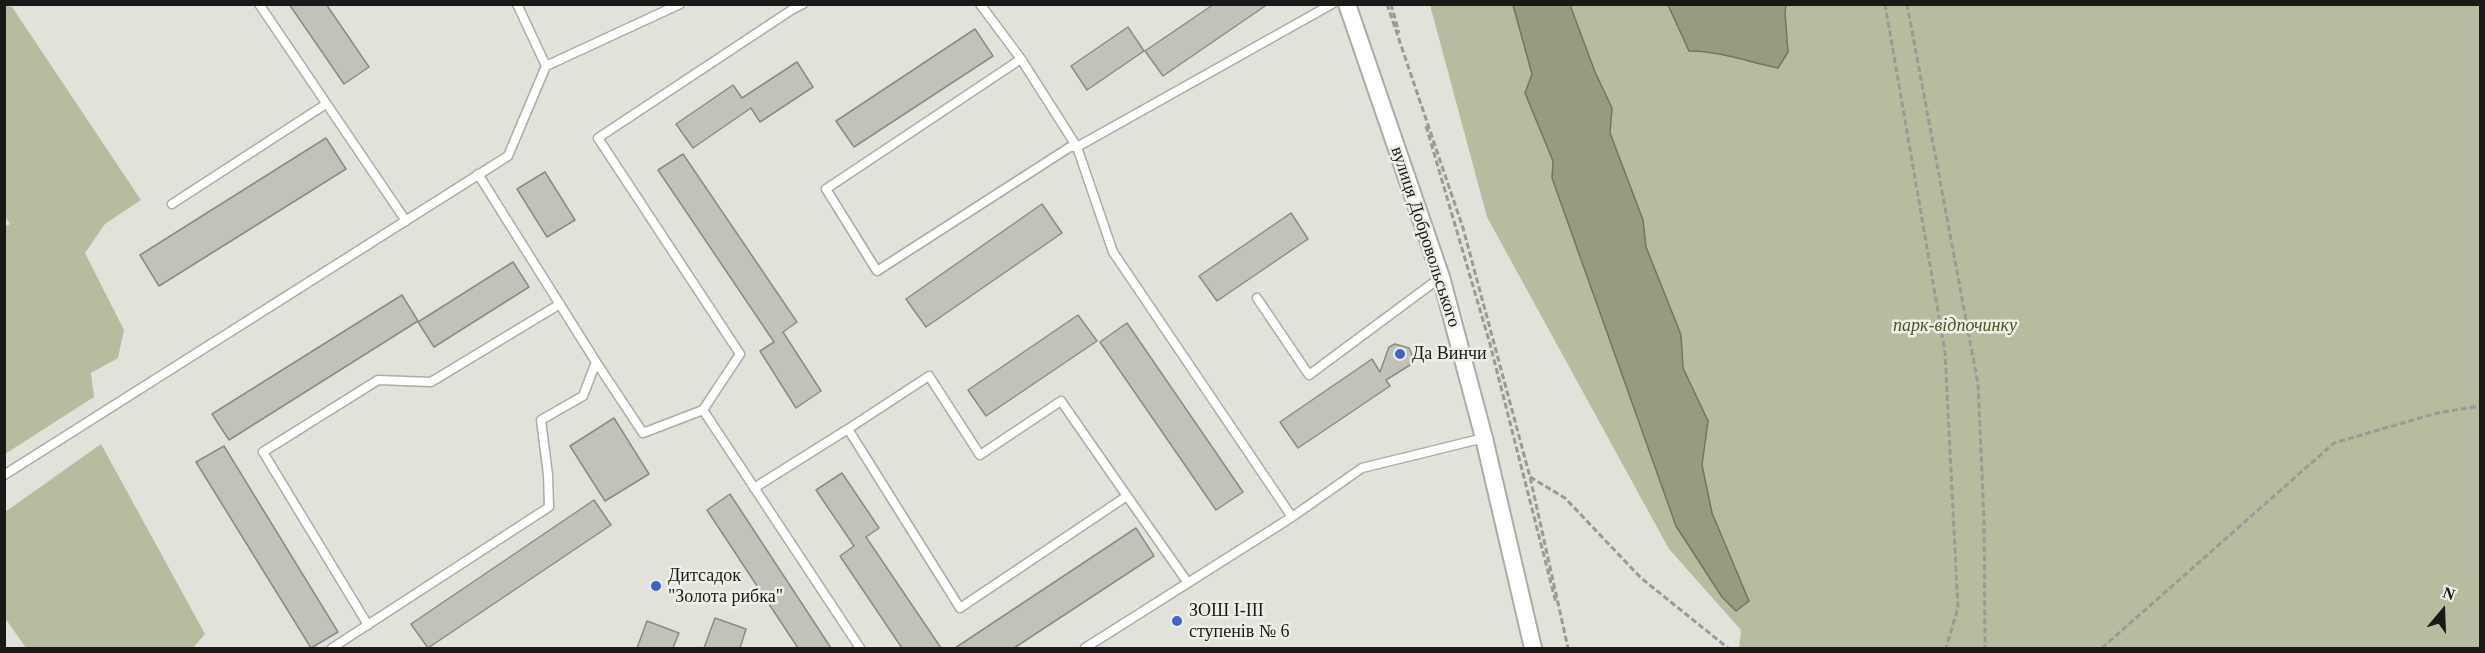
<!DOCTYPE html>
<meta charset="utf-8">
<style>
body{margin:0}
#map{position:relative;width:2485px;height:653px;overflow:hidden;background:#e1e3da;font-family:Georgia,serif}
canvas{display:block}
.frame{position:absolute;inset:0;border:6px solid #191a17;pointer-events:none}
.north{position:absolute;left:2413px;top:581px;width:60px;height:60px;-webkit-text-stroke:4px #eef0e8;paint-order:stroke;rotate:19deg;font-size:16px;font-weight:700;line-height:24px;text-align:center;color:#191a17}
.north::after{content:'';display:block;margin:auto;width:21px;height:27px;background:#191a17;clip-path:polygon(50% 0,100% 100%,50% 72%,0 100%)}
</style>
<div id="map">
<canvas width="2485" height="653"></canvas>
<div class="frame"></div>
<div class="north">N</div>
</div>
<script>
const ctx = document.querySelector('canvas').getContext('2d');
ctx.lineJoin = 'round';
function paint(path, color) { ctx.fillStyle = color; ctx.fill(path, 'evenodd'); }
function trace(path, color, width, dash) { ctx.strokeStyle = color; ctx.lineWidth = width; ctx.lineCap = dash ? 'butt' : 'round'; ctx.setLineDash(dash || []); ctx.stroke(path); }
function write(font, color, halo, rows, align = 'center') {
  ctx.font = font + ' Georgia,serif'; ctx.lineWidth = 5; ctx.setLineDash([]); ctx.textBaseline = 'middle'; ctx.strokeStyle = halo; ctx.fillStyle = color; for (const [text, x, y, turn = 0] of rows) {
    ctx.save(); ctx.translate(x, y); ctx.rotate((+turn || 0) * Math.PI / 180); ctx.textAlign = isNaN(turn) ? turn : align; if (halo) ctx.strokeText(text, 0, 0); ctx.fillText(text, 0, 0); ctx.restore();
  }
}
const green = new Path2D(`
 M1430,5h1050v643h-741l2,-18 -72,-81 -182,-332z
 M5,6l7,1 129,193 -36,24 -20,29 39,77 -6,28 -27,15 3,24 -89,57 -1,-227 6,-3 -6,-9z
 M101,444l104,190 -12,14h-167l-21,-30v-106z`);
const water = new Path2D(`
 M1513,5h57l25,67 17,36 -2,25 33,87 3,27 35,88 2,33 25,53 -6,44 10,48 37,88 -13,10 -14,-14 -46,-71 -124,-348 1,-17 -28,-68 7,-19z
 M1668,5h118l-1,7 3,40 -10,16c-29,-6 -59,-17 -89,-17z`);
const building = new Path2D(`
 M289,4h37l43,63 -25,17z
 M1214,4h54l-105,72 -18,-25z
 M1128,27l16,24 -57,39 -16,-24z
 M975,29l18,27 -139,91 -18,-26z
 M797,62l16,25 -53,35 -9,-14 -58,40 -17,-24 57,-39 9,13z
 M326,138l20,31 -187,117 -19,-31z
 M683,154l114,168 -14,10 38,59 -25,17 -36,-57 14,-9 -116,-172z
 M545,172l30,48 -28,17 -30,-48z
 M1042,204l20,29 -136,94 -20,-28z
 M1291,213l17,26 -91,62 -18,-25z
 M513,262l16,25 -95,60 -16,-25z
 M402,295l16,26 -189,119 -17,-26z
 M1078,315l19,26 -111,75 -18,-26z
 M1127,323l116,169 -27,18 -116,-168z
 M1395,344l14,4 4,9 -3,8 -24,15 4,6 -92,62 -18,-26 92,-63 8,13 9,-25z
 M614,418l35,56 -44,27 -35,-55z
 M224,446l114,186 -27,16 -115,-186z
 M842,473l37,55 -13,9 75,111h-39l-62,-92 14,-10 -38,-56z
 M730,494l101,154h-33l-91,-138z
 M594,500l17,25 -183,123 -17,-24z
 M1136,528l18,28 -140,92h-59z
 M715,618l31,11 -6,19h-36z
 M647,621l32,12 -6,15h-36z`);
const path = new Path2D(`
 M1387,4l76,224 67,249 38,171
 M1391,4l8,29
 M1885,4l60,348 13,256 -12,40
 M1907,4l71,380 6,136 1,128
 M1426,126l64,218 66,259
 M1530,477l35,21 76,80 87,70
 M2102,648l232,-205 103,-30 43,-7`);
const service = new Path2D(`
 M259,4l147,217
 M517,4l29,62
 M980,4l41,55 -195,130 51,82 193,-124h7l255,-143
 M1021,59l56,88 36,105 179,265
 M172,204l154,-100
 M1257,298l52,77 132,-98
 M596,362l47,71 60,-23 157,238
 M703,410l37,-56 -142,-216 195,-129 10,-5
 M848,429l81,-53 51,79 81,-54 66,95
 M4,475l504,-319 38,-90 134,-62
 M754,488l94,-59 112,179 167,-112 61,87
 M368,625l-105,-173 115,-72 53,2 129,-78
 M332,648l217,-141 -1,-32 -7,-55 42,-24 13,-34 -118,-188
 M1085,648l207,-131 70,-49 122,-30`);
const minor = new Path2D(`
 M1347,4l94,273 43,161 49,210`);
const markers = [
 [1400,354,6,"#3f61d3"],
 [656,586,6,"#3f61d3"],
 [1177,621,6,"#3f61d3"]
];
const streetNames = [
 ["вулиця Добровольського",1425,237,72]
];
const parkNames = [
 ["парк-відпочинку",1955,326]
];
const poiNames = [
 ["Да Винчи",1412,354],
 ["Дитсадок",668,576],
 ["\"Золота рибка\"",668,597],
 ["ЗОШ І-ІІІ",1189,611],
 ["ступенів № 6",1189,632]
];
paint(green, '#b6bc9e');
paint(water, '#969d7f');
trace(water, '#707660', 1.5);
paint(building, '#c1c3bb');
trace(building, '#898b84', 1.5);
trace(service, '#abada5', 11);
trace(minor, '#abada5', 20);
trace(path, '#999b94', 3, [6, 3]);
trace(service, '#fff', 8);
trace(minor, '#fff', 16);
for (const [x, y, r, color] of markers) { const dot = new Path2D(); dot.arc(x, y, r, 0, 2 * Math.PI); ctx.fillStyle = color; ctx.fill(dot); trace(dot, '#eef0e8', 2); }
write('18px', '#191a17', '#eef0e8', streetNames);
write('italic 18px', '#4c5423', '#eef0e8', parkNames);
write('18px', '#191a17', '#eef0e8', poiNames, 'left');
</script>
